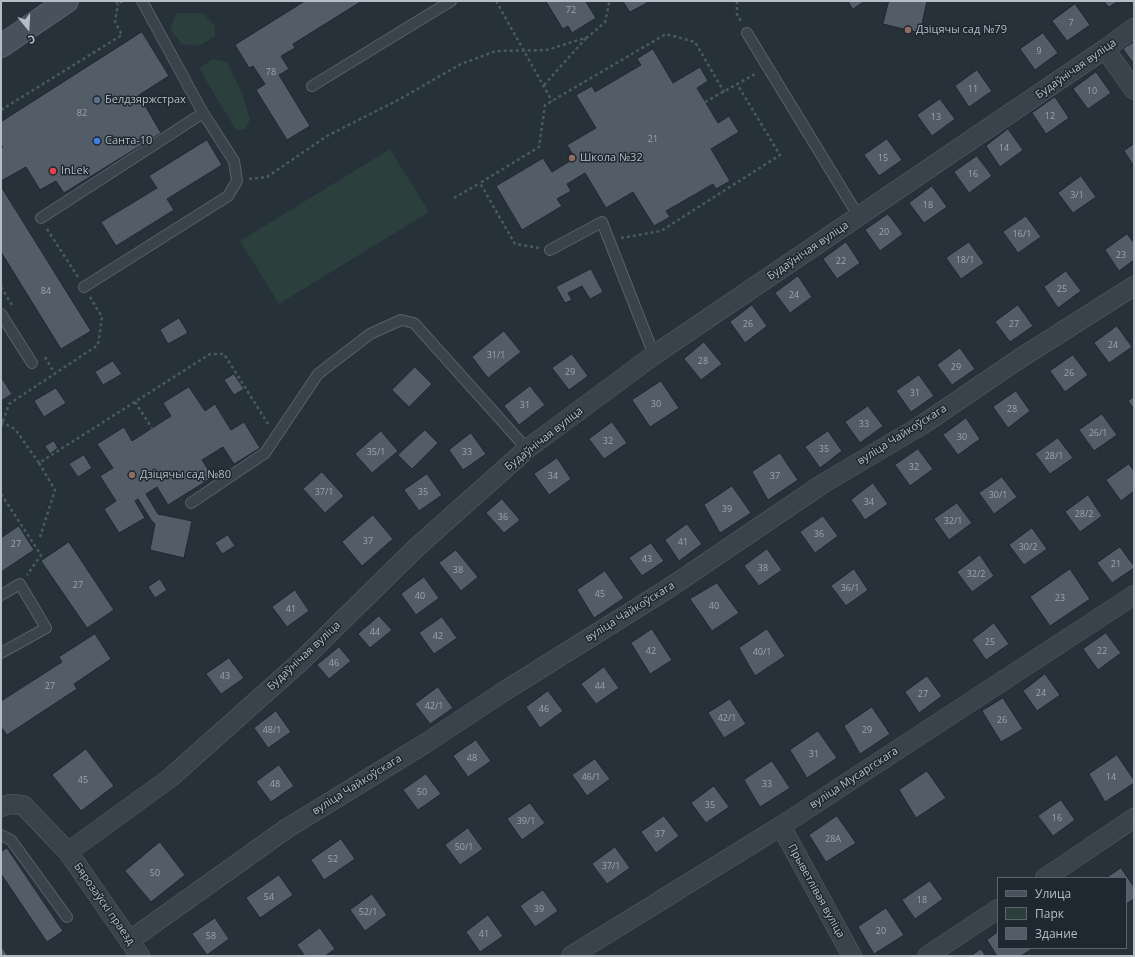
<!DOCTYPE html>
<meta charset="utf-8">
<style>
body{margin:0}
#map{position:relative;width:1135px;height:957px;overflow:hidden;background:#26313a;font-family:"Open Sans",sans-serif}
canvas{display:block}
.frame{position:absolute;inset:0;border:2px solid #b5bdc6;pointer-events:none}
.legend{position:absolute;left:997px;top:877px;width:130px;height:72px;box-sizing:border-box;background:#1f2730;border:1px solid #5b636c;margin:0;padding:5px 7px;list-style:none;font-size:12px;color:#b5bdc6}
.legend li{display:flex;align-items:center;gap:8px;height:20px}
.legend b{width:20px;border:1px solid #5b636c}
.north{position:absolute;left:8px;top:8px;width:40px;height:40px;-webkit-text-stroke:3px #1f2730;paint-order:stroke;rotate:162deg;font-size:11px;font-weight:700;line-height:16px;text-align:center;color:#b5bdc6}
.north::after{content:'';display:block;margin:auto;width:14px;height:18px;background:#b5bdc6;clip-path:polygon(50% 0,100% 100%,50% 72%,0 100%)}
</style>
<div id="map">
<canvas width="1135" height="957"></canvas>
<div class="frame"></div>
<ul class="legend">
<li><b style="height:5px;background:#48525d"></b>Улица</li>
<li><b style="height:11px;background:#2b3f3d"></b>Парк</li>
<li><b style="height:11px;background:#525d68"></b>Здание</li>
</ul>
<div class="north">С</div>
</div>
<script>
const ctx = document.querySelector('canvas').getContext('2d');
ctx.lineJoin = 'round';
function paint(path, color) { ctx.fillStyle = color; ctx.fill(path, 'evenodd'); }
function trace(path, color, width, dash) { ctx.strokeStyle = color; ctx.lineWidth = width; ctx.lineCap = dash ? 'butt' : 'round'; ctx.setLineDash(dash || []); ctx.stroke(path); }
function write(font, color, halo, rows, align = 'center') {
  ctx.font = font + ' "Open Sans",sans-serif'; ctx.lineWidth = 3; ctx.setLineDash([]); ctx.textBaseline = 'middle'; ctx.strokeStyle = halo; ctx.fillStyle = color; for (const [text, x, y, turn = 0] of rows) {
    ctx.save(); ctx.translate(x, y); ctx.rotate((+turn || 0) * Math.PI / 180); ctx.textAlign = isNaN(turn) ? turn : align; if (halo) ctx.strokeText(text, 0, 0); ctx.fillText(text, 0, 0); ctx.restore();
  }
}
const green = new Path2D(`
 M176,13h27l12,13v10l-16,10 -17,-2 -12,-14z
 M212,59l15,3 15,31 8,26 -4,10 -10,1 -32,-53 -4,-9z
 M390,149l39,63 -150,92 -39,-63z`);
const building = new Path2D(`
 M305,1h57l-69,43 2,4 -14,8 8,13 -10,6 31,51 -23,14 -31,-50 9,-6 -12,-18 -4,2 -14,-23z
 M546,1h42l-2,1 10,16 -24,15 -4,-7 -5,3z
 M623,1h23l1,2 -17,9z
 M848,1h17l-12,8z
 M889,1h38l-7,32 -37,-9z
 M1104,1h14l-9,6z
 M1075,4l15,21 -23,16 -15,-20z
 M142,32l27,44 -30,19 22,38 -97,60 -8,-12 -16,9 -14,-23 -25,14v-33l2,-1 -2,-2v-23z
 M1043,33l15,20 -23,17 -15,-21z
 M1134,42v22l-11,-15z
 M653,49l20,34 27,-16 8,14 -11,7 21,35 11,-7 10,16 -28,17 19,32 -14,8 -3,-5 -47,27 4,6 -16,9 -21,-34 -27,16 -21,-35 -18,11 4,7 -14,8 5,7 -40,24 -26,-44 47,-28 9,14 23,-14 -8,-13 29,-17 -20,-33 16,-9 3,6 46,-27 -4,-6z
 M977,70l15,21 -23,16 -14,-21z
 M1096,72l15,21 -23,16 -15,-20z
 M1055,97l14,21 -23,16 -14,-21z
 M940,99l15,20 -23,17 -15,-21z
 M1008,129l15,21 -23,17 -14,-21z
 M887,139l15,21 -23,16 -15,-21z
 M207,140l15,25 -55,34 7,11 -58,36 -15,-24 56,-34 -8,-12z
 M1134,144v22l-10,-15z
 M977,156l15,20 -23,17 -15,-21z
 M1081,176l15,21 -23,16 -15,-20z
 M932,186l15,21 -23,16 -15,-20z
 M1,188h1l89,143 -30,18 -60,-97z
 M888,214l15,20 -23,17 -15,-21z
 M1026,216l15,21 -23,16 -15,-21z
 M1127,234l7,9v17l-15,11 -14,-21z
 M846,242l14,21 -23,16 -14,-20z
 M969,242l15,21 -23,16 -15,-21z
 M591,269l12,23 -13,7 -8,-13 -14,7 4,7 -7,3 -9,-16z
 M1066,271l15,20 -23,17 -14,-21z
 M798,276l14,21 -22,16 -15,-20z
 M752,305l15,21 -22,17 -15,-21z
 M1018,305l15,21 -23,16 -15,-20z
 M179,318l9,15 -20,11 -8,-14z
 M1117,326l15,21 -23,16 -15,-20z
 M504,331l17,21 -33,26 -16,-21z
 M704,342l18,22 -21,16 -17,-21z
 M960,348l15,21 -23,16 -15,-20z
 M572,354l16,22 -19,14 -17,-22z
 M1073,355l15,20 -23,17 -15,-21z
 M113,361l9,13 -19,11 -8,-13z
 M415,367l17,17 -23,23 -17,-17z
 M234,374l10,15 -10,6 -10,-15z
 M919,375l15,21 -23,16 -15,-21z
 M1,377l11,17 -11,7z
 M661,381l18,27 -29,19 -18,-27z
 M530,386l15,19 -26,20 -15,-19z
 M189,387l16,24 10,-7 16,26 13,-8 16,26 -26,16 -11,-17 -21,13 11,17 -45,28 -11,-18 -11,7 12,20 34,7 -8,37 -34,-8 5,-26 -4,-4 -13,-21 -3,2 10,17 -26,15 -15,-24 12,-8 -16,-25 13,-8 -16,-24 27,-17 8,14 39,-25 -8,-13z
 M56,388l10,15 -22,14 -10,-16z
 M1016,391l14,20 -22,17 -15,-21z
 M1134,397v12l-6,-8z
 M868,406l15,20 -23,17 -15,-21z
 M1102,414l15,21 -23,16 -15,-21z
 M966,418l14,21 -22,16 -15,-20z
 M612,422l15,21 -23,16 -15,-20z
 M425,430l13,13 -26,26 -14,-14z
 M381,431l17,20 -26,22 -17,-19z
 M828,431l14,20 -22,17 -15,-21z
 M471,433l15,21 -23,16 -14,-20z
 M1058,438l15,20 -23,16 -15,-20z
 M54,441l4,7 -8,6 -5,-8z
 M918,449l15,20 -23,17 -15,-21z
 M780,453l18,27 -30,20 -16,-28z
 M84,455l8,13 -14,9 -9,-13z
 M557,458l14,21 -22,16 -15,-21z
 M1129,464l5,7v20l-13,10 -15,-21z
 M322,472l22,24 -19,17 -22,-24z
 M427,474l15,21 -23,16 -15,-21z
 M1002,477l15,20 -23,17 -15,-21z
 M873,483l15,21 -23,16 -14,-20z
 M732,486l19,27 -31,20 -16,-28z
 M1088,495l14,21 -22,16 -15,-20z
 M502,499l18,21 -16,13 -18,-20z
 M957,503l15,20 -23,17 -15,-21z
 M373,515l20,24 -31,27 -20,-24z
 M823,516l15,20 -23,17 -15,-21z
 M687,524l15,20 -23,17 -14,-21z
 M19,526l15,24 -33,22v-34z
 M1032,528l15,21 -23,16 -15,-20z
 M228,535l7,11 -13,8 -7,-11z
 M69,542l45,68 -27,18 -46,-67z
 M651,543l13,18 -22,15 -13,-18z
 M1120,547l14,19v2l-22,15 -15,-20z
 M767,549l15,21 -23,16 -15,-20z
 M456,550l22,27 -17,14 -22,-28z
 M980,555l14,21 -22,16 -15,-20z
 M854,569l14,21 -22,16 -15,-20z
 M1070,569l20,30 -40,27 -20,-29z
 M605,571l19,27 -30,20 -17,-28z
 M424,577l15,21 -23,17 -15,-21z
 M160,579l7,11 -12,8 -7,-11z
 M717,583l22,30 -27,18 -22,-32z
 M295,590l14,21 -22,16 -15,-20z
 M379,616l13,14 -22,18 -12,-14z
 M442,617l15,21 -23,16 -15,-21z
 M994,623l15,21 -23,16 -14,-20z
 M652,629l20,31 -22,14 -19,-31z
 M767,629l18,27 -30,20 -16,-28z
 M1106,633l15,20 -23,17 -15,-21z
 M95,634l16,25 -37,25 3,5 -70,46 -6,-8v-26l61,-39 -3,-5z
 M339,647l12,14 -22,18 -12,-14z
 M229,658l15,20 -23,16 -15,-20z
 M604,667l15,21 -23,16 -15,-20z
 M1045,674l15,21 -23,16 -14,-20z
 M927,676l15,20 -23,17 -14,-21z
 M438,687l15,21 -23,16 -15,-20z
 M548,691l15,20 -23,17 -14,-21z
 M1003,698l20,31 -22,13 -19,-31z
 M730,699l16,25 -22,14 -16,-25z
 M872,707l18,27 -30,20 -16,-28z
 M276,711l15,21 -23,16 -14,-20z
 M818,731l19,27 -30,20 -17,-28z
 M476,740l15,21 -23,16 -15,-21z
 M86,749l28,37 -33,25 -29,-36z
 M1117,755l17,25v3l-29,19 -16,-28z
 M595,759l15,20 -23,17 -15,-21z
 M772,761l18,27 -30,19 -16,-27z
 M279,765l15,21 -23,16 -15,-20z
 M927,771l19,27 -30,20 -17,-28z
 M426,774l15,20 -23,16 -15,-20z
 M714,786l15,21 -23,16 -15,-20z
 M1061,800l14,20 -22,16 -15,-20z
 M530,803l15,20 -23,17 -15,-21z
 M664,816l15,20 -23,17 -15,-21z
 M837,816l19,27 -30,19 -17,-27z
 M468,828l15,21 -23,16 -15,-20z
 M341,839l14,20 -31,21 -13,-20z
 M160,842l25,33 -34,27 -26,-31z
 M615,847l15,21 -23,16 -15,-20z
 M7,848l56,83 -16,11 -46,-68v-22z
 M1121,868l13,19v12l-8,5v-26h-20z
 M279,875l14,20 -33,23 -14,-20z
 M930,881l13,18 -28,20 -13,-19z
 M543,890l15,21 -23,16 -15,-21z
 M372,894l15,21 -22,16 -15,-21z
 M886,908l18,27 -30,19 -16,-27z
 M488,915l15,21 -23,16 -14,-20z
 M215,918l14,21 -22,16 -15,-21z
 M320,928l15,21 -10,7h-20l-8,-11z
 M998,932v16h35l-12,8h-24l-10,-16z
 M1,946l7,10h-7z
 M981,949l5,7h-15z`);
const path = new Path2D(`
 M116,1l2,3 5,-3
 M496,1l56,100
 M737,1v13l5,9
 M544,85l43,-48
 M705,102l52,-29
 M1,110l121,-75 -7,-13 3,-18
 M249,179l18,-2 60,-41 73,-37 61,-35 35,-13 51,-1 41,-13 17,-15 4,-18 -1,-3
 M454,198l26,-15
 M47,229l31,48
 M621,238l40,-7 119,-76 -43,-71
 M539,248l-24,-4 -35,-61 59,-36 6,-42 121,-71 29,8 29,50
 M1,287l11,18
 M45,357l10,17
 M135,402l17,26
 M1,422l14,7 24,34 171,-109h14l44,70
 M1,427l8,-23 89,-59 4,-28 -12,-20
 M39,463l16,27 -15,47
 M1,494l40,61 -14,20`);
const service = new Path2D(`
 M747,33l112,184
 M312,86l139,-85
 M41,218l162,-105
 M550,250l52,-28 52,133
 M84,287l144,-91 9,-15 -3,-20 -31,-48 -61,-112
 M1,314l31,49
 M191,503l74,-50 53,-79 52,-40 31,-14 13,3 113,126
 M1,595l19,-11 26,44 -45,25
 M1,835l10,5 56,77`);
const minor = new Path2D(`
 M1105,49l29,41
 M1,807l9,-3 13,1 45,47 72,104
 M781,826l71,130
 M68,852l102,-74 129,-115 118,-116 110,-98 127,-94 451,-306 29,-21
 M1045,878l89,-60
 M129,941l157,-112 140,-86 77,-51 166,-104 155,-105 98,-58 97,-66 115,-73
 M571,956l210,-130 353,-231
 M927,956l71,-47`);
const secondary = new Path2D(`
 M1,46l66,-45`);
const markers = [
 [908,30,4,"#8d6e63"],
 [97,100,4,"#5c6f8a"],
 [97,141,4,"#3f7fe0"],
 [572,158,4,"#8d6e63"],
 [53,171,4,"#e0444e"],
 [132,475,4,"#8d6e63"]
];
const numberNames = [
 ["72",571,10],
 ["7",1071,23],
 ["9",1039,51],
 ["78",271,72],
 ["11",973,89],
 ["10",1092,91],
 ["82",82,113],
 ["12",1050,116],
 ["13",936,117],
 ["21",653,139],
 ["14",1004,148],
 ["15",883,158],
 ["16",973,174],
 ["3/1",1077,195],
 ["18",928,205],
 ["20",884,232],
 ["16/1",1022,234],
 ["23",1121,255],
 ["18/1",965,260],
 ["22",841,261],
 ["25",1062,289],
 ["84",46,291],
 ["24",794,295],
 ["26",748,324],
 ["27",1014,324],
 ["24",1113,345],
 ["31/1",496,355],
 ["28",703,361],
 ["29",956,367],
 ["29",570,372],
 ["26",1069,373],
 ["31",915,393],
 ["30",656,404],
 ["31",525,405],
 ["28",1012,409],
 ["33",864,424],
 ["26/1",1098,433],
 ["30",962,437],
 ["32",608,441],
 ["35",824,449],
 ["35/1",376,452],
 ["33",467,452],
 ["28/1",1054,456],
 ["32",914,467],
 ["34",553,476],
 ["37",775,476],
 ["37/1",324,492],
 ["35",423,492],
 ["30/1",998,495],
 ["34",869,502],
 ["39",727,509],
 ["28/2",1084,514],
 ["36",503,517],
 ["32/1",953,521],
 ["36",819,534],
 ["37",368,541],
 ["41",683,542],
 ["27",16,544],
 ["30/2",1028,547],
 ["43",647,559],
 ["21",1116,564],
 ["38",763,568],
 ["38",458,570],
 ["32/2",976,574],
 ["27",78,585],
 ["36/1",850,588],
 ["45",600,594],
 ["40",420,596],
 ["23",1060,598],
 ["40",714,606],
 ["41",291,609],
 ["44",375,632],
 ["42",438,636],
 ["25",990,642],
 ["42",651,651],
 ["22",1102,651],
 ["40/1",762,652],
 ["46",334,663],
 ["43",225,676],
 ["27",50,686],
 ["44",600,686],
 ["24",1041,693],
 ["27",923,694],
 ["42/1",434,706],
 ["46",544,709],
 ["42/1",727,718],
 ["26",1002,720],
 ["48/1",272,730],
 ["29",867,730],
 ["31",814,754],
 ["48",472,758],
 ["46/1",591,777],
 ["14",1111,777],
 ["45",83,780],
 ["48",275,784],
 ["33",767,784],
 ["50",422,792],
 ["35",710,805],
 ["16",1057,818],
 ["39/1",526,821],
 ["37",660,834],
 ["28А",833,839],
 ["50/1",464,847],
 ["52",333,859],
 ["37/1",611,866],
 ["50",155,873],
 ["54",269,897],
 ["18",922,900],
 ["39",539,909],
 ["52/1",368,912],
 ["20",881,931],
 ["41",484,934],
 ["58",211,936]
];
const poiNames = [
 ["Дзіцячы сад №79",916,30],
 ["Белдзяржстрах",105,100],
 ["Санта-10",105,141],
 ["Школа №32",580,158],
 ["InLek",61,171],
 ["Дзіцячы сад №80",140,475]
];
const streetNames = [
 ["Будаўнічая вуліца",1076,69,-35],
 ["Будаўнічая вуліца",808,251,-34],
 ["вуліца Чайкоўскага",902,435,-32],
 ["Будаўнічая вуліца",544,439,-38],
 ["вуліца Чайкоўскага",630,612,-32],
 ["Будаўнічая вуліца",304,656,-43],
 ["вуліца Мусаргскага",854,778,-33],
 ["вуліца Чайкоўскага",357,785,-32],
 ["Прыветлівая вуліца",816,891,61],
 ["Бярозаўскі праезд",104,904,55]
];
paint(green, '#2b3f3d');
paint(building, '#525d68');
trace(building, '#212932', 1);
trace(service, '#586069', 12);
trace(minor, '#586069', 20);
trace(secondary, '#586069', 24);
trace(path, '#4a5b5c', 2.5, [3, 3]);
trace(service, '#3a424b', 10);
trace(minor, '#3a424b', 19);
trace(secondary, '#48525d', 22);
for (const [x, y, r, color] of markers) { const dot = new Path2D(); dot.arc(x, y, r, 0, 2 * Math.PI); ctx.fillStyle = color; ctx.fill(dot); trace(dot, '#1f2730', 1.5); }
write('9px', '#9ca5ae', null, numberNames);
write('11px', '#b5bdc6', '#1f2730', poiNames, 'left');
write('11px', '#b5bdc6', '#1f2730', streetNames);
</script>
